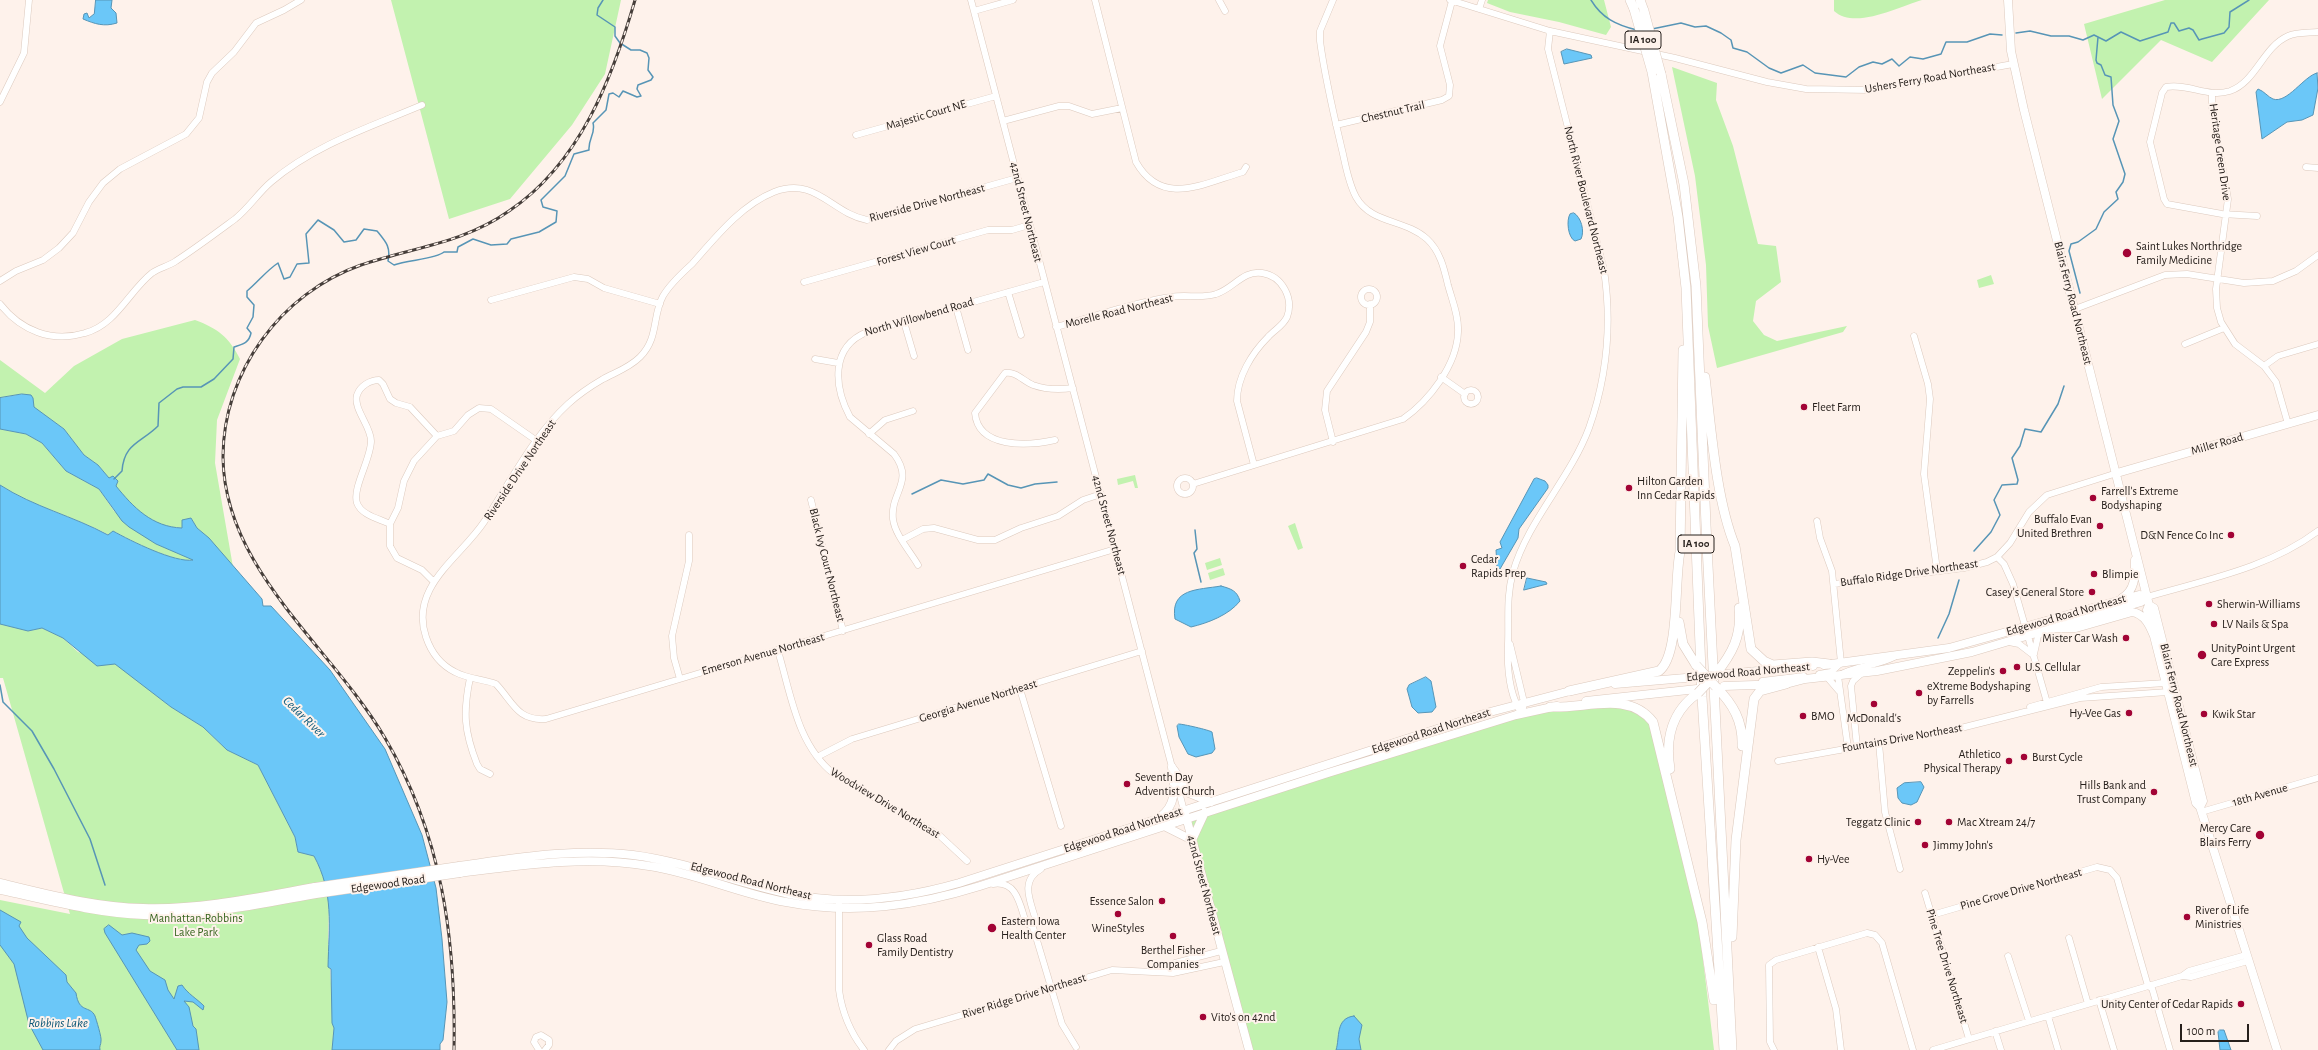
<!DOCTYPE html>
<style>
body{margin:0}
#map{position:relative;width:2318px;height:1050px;overflow:hidden;background:#fef2eb;font-family:"Alegreya Sans",sans-serif}
canvas{display:block}
.scale{position:absolute;left:2180px;top:1024px;width:69px;height:18px;box-sizing:border-box;border:2px solid #27201c;border-top:0;padding-left:5px;font-size:12px;line-height:14px;white-space:nowrap;color:#27201c;-webkit-text-stroke:3px #fef2eb;paint-order:stroke}
</style>
<div id="map">
<canvas width="2318" height="1050"></canvas>
<div class="scale">100 m</div>
</div>
<script>
const ctx = document.querySelector('canvas').getContext('2d');
ctx.lineJoin = 'round';
function paint(path, color) { ctx.fillStyle = color; ctx.fill(path, 'evenodd'); }
function trace(path, color, width, dash) { ctx.strokeStyle = color; ctx.lineWidth = width; ctx.lineCap = dash ? 'butt' : 'round'; ctx.setLineDash(dash || []); ctx.stroke(path); }
function write(font, color, halo, rows, align = 'center') {
  ctx.font = font + ' "Alegreya Sans",sans-serif'; ctx.lineWidth = 4; ctx.setLineDash([]); ctx.textBaseline = 'middle'; ctx.strokeStyle = halo; ctx.fillStyle = color; for (const [text, x, y, turn = 0] of rows) {
    ctx.save(); ctx.translate(x, y); ctx.rotate((+turn || 0) * Math.PI / 180); ctx.textAlign = isNaN(turn) ? turn : align; if (halo) ctx.strokeText(text, 0, 0); ctx.fillText(text, 0, 0); ctx.restore();
  }
}
const green = new Path2D(`
 M391,0h230l-16,74 -33,51 -62,74 -61,20z
 M1488,0h116l7,27 -5,8 -47,-13 -49,-10 -23,-9z
 M1834,0h88c-24,7 -67,30 -88,11z
 M2165,0h104l-57,62 -51,-22 -59,59 -18,-75z
 M1672,67l45,16 -1,17 17,46 25,98 18,2 5,36 -25,19 -3,20 11,14 13,6 70,-15 -4,6 -126,36 -9,-42 -2,-61 -11,-89z
 M1991,275l3,9 -15,4 -2,-8z
 M195,320c22,8 34,17 45,39l-23,61 -2,43 18,104 -25,-29 -11,-10 -6,-10 -9,10 -20,-2 -28,-17 -36,-44 -14,-10 -20,-26 -31,-22v-9l-11,-4 -22,4v-38l45,33 29,-27 48,-27z
 M0,429l26,5 16,9 24,28 33,18 15,22 42,33 38,16c-20,3 -62,-19 -81,-29l-4,4c-36,-19 -75,-28 -109,-50z
 M1135,475l3,13h-3l-2,-7 -15,4 -1,-6z
 M1295,523l8,25 -5,2 -10,-24z
 M1220,558l2,7 -15,5 -2,-7z
 M1223,568l2,7 -15,5 -2,-7z
 M0,624l28,7 14,-3 21,10 15,14 37,11 56,44 32,20 24,23 31,15 37,72 3,15 16,4 12,26 3,23 -1,34 6,89 -2,22h-332v-150l70,14 -67,-236h-3z
 M1627,704l26,18 46,205 15,123h-465l-63,-232 364,-111z`);
const water = new Path2D(`
 M96,0h16l-1,8 5,5 1,10c-13,4 -22,1 -34,-4l1,-5 3,-1 2,5 5,-4z
 M1567,49l24,6 1,3 -28,6 -3,-12z
 M2317,73l1,15 -5,27 -11,5 -15,2 -25,17 -6,-47 2,-3c6,2 10,8 15,10 14,5 31,-23 44,-26z
 M1574,213c7,4 11,18 7,26l-6,2c-7,-3 -9,-21 -5,-27z
 M22,394l9,1 2,3 1,9 30,22 20,26 14,10 11,13 4,-2 5,5 -2,5c17,21 36,41 66,42v-8l9,-2 6,10 12,10 53,61 1,7h8l59,64 55,79 37,86 14,53 6,51 5,63 -4,38 -3,4v6h-108l2,-22 -2,-5 -1,-54 -3,-2c1,-42 6,-74 -14,-111l-16,-4 -3,-15 -37,-72 -31,-15 -24,-23 -32,-20 -56,-43 -18,2 -34,-28 -21,-10 -14,3 -28,-7v-139c34,22 73,31 108,50l5,-4c18,10 62,32 80,29l-37,-16 -27,-17 -7,-6 -23,-32 -33,-18 -24,-28 -16,-9 -26,-5v-31z
 M1537,478l8,3 3,4v3l-29,41 -1,9 -18,31 -3,-2 -1,-17 6,-2 -2,-6 34,-63z
 M1527,578l19,4 1,2 -23,6z
 M1221,586c11,3 16,5 19,15 -11,14 -32,22 -49,26l-16,-8c-5,-31 23,-29 46,-33z
 M1426,677l5,4 5,26 -4,5 -14,1 -6,-6 -5,-18 2,-4z
 M1179,724c4,0 30,6 33,8l3,17 -3,4 -16,4 -8,-3 -9,-17 -2,-11z
 M1921,782l3,5 -7,15 -6,3 -9,-2 -4,-5 -1,-10 7,-5z
 M0,910l21,12 -2,4 8,12 39,37 1,7 9,11c3,21 14,12 19,23 1,3 7,22 6,25 0,4 -2,5 -1,9h-57l-14,-26 -15,-60 -14,-19z
 M109,925l13,10 10,-2 17,4 1,4 -3,3 -8,1 -3,5 14,21 15,9 3,10 6,9 4,-13 4,-1c6,9 14,13 22,21l-1,4 -10,-8 -9,-1 5,6 4,19 3,3 3,21h-22l-72,-117 -1,-4z
 M1354,1016l8,9 -3,14 2,11h-25c4,-12 -1,-32 18,-34z
 M2220,1030h4l7,20h-11l-2,-18z`);
const stream = new Path2D(`
 M1591,0c11,18 25,25 46,30
 M1652,29l29,-6 14,4 11,-1 15,7 10,7 2,8 14,4 22,16 12,5 22,-8 12,8 31,4 13,-10 14,-5 9,2 10,-5 7,7 11,-9 13,2 18,-5 5,-12h21l23,-8 12,1
 M2016,33l14,-2 21,5h18l14,4 11,-5 12,6 15,-9 19,9 28,-9 3,-9h3l5,8 10,-3 4,2 6,10 3,-1 22,-6 5,-6 1,-15 19,-12
 M2080,293l-11,-42 2,-7 7,-2 18,-13 8,-17 14,-13 -2,-7 7,-10 2,-8 -12,-35 6,-18 -6,-16 -2,-28 -6,-2 -4,-10 -4,-2 -1,-3 2,-23
 M114,479l8,-8c2,-28 19,-28 36,-45l1,-23 18,-14 6,-2h18l13,-8 19,-20 1,-12c9,-3 15,-4 17,-14l-4,-5 6,-11 1,-12 -7,-8v-6c11,-9 19,-20 31,-28l6,16 6,-2 7,-13 12,-1 -3,-29 12,-14 16,10 10,12 12,-2 8,-11 13,2c9,11 14,16 11,30l6,4c13,-5 42,-6 50,-13h13l1,-5 15,-8 18,6 16,-1 4,-5 28,-7 17,-10 1,-11 -14,-4 -2,-7 24,-24 9,-22 15,-4c-1,-11 7,-17 4,-27l13,-13 3,-16 4,-1 6,4 4,-6 14,6 4,-1 -4,-7 1,-4 13,-5 2,-3 -5,-7 1,-12 -2,-5 -7,-3h-9l-11,-7 -5,-7v-9l-18,-12 1,-7 5,-8
 M912,494l29,-14 22,4 21,-4 4,-6 20,11 13,3 14,-4 22,-2
 M1195,530l2,19 -3,4 7,29
 M1974,551l17,-19 9,-17 -6,-15 8,-15 15,-1 1,-4 -6,-22 8,-12 5,-17 16,3 17,-28 6,-18
 M1938,638l11,-24 10,-34
 M0,685l3,17 29,29 22,38 36,70 15,46`);
const minor = new Path2D(`
 M971,0l202,771
 M1095,0l41,162c26,46 68,21 107,10l3,-5
 M1219,0l6,11
 M1450,0l100,31 125,27 92,24 39,7 63,1 144,-26
 M1479,9l3,-9
 M974,11l39,-11
 M2212,94v13l16,92 -12,90 1,19 4,14 14,22 29,22 12,16 12,42
 M0,102l24,-49 5,-53
 M1003,121l56,-15h10l23,8 30,-6
 M1336,125l106,-25 7,-4 1,-11 -10,-39 12,-45
 M856,135l140,-39
 M2306,167l12,1
 M1017,178l-150,42c-36,-7 -51,-44 -93,-28 -33,13 -59,46 -82,72 -10,9 -22,20 -29,32 -11,20 -4,42 -23,61 -11,11 -24,15 -37,22 -12,7 -24,15 -35,25 -35,32 -58,79 -84,118 -24,36 -75,65 -58,115 5,15 15,28 29,35 13,7 28,7 41,12 17,18 21,37 50,35l569,-170
 M2257,216l-35,-2 -55,-10 -3,-5 -14,-57 12,-49 4,-6c22,-4 42,11 64,4 26,-9 33,-44 58,-55 9,-4 20,-3 30,-4
 M0,281l16,-10 27,-11 16,-12 14,-15 16,-31 14,-19 17,-14 66,-35 13,-16 8,-36 5,-9 22,-21 22,-29 28,-13 17,-10
 M804,282l184,-52h24l17,-5
 M1361 297a8 8 0 1 1 16 0a8 8 0 1 1-16 0Z
 M1008,292l13,43
 M491,300l83,-23 14,2 16,9 56,16
 M0,304c21,27 52,39 85,29 31,-8 44,-42 67,-60 7,-5 17,-7 24,-12 20,-13 40,-28 59,-42 14,-11 23,-26 36,-37 43,-37 99,-55 151,-77
 M956,307l12,43
 M2075,309l90,-34 22,-1 57,9 29,-2 23,-10 22,-16
 M904,322l10,34
 M1056,327c37,-10 78,-25 115,-30 15,-3 30,2 45,-3 17,-5 27,-24 46,-21 20,3 32,25 25,44 -4,9 -13,13 -19,20 -16,16 -31,40 -31,64l17,64
 M1914,336l14,48 2,15 -6,75 13,96
 M2185,344l39,-16
 M815,359l23,4
 M2264,366l14,-10 40,-12
 M1441,377l24,17
 M1464 397a7 7 0 1 1 14 0a7 7 0 1 1-14 0Z
 M869,434l16,-14 28,-9
 M1055,440c-27,6 -77,9 -80,-27l30,-40c11,-2 18,8 28,12 14,5 26,5 40,3
 M1333,442l-8,-32 2,-19 39,-59 4,-10v-18
 M1177 486a8 8 0 1 1 16 0a8 8 0 1 1-16 0Z
 M1193,484l210,-65c26,-18 54,-54 55,-87 1,-16 -6,-32 -10,-47 -4,-17 -8,-34 -21,-46 -22,-20 -56,-15 -71,-42 -7,-13 -10,-29 -13,-43 -9,-38 -18,-75 -23,-113v-10l13,-31
 M811,500l32,131
 M1817,521l3,17 12,33 9,92 -10,9 -12,2
 M390,524c-10,-5 -29,-9 -33,-21 -5,-15 14,-44 14,-62 0,-15 -18,-32 -14,-46 3,-9 13,-15 22,-15l4,4 7,15 6,4 14,4 27,29
 M902,540l21,-11 11,-1 44,12h17l26,-12 37,-12 25,-16 18,-6
 M1997,557l7,7 9,20 35,122
 M918,565c-8,-14 -23,-30 -25,-46 -3,-27 22,-37 1,-65l-44,-37c-16,-30 -20,-70 17,-85l177,-50
 M433,581l-11,-11 -25,-12 -7,-12v-22l8,-16 6,-27 10,-20 23,-25 17,-5 14,-16 11,-7 12,1 46,32
 M1834,584l130,-16 23,-6 10,-5 13,-14 19,-31 18,-17 70,-22
 M2147,597c58,-17 122,-29 171,-66
 M2009,642l10,2 13,10
 M1510,644l14,58 -2,12
 M778,651c13,43 19,94 56,123l105,61 28,26
 M2034,654l4,-18 5,-4
 M1827,677l12,14
 M470,678c-7,34 -6,53 7,86l3,5 10,5
 M680,679l-6,-21 -2,-22 17,-75v-26
 M1762,681l42,-5
 M1020,689l41,137
 M2030,707l71,-20 65,-4
 M1522,714c-13,-19 -15,-47 -14,-70 1,-25 -2,-47 5,-72 15,-52 57,-93 76,-144 18,-51 23,-104 15,-158l-56,-221 2,-18
 M1879,743l6,69 15,57
 M1857,747l-6,-61 2,-5 9,-8
 M1848,748l-10,-72c18,-11 36,-9 56,-19
 M817,757l35,-18 290,-88
 M1778,761l179,-32 123,-31 88,-6
 M1176,780l8,31
 M2201,812l117,-34
 M1041,869c-22,12 -10,33 -5,52l-3,6 29,97 14,23
 M993,884c24,-4 27,21 33,39l7,4
 M1925,893l44,146
 M839,904v86c3,22 11,42 25,60
 M1932,915l165,-48 13,3 7,8 31,108 4,2 18,62
 M2069,938l19,66
 M1818,947l18,62 5,41
 M2008,956l21,65
 M1168,972l7,-9 46,-12
 M2182,976l7,-5 57,-16
 M2099,1000l15,50
 M2048,1016l10,34
 M1995,1031l6,19
 M539,1050l-5,-8 2,-5 5,-2 8,5v5l-4,5
 M889,1050l7,-9 19,-12 197,-59 61,3 51,-11
 M1774,1050l-4,-8 -1,-77 7,-5 91,-27 8,2 7,8 31,107
 M1933,1050l222,-66 27,-8 9,1 57,-16`);
const major = new Path2D(`
 M2008,0l3,51 13,59 125,495
 M2117,473l201,-58
 M2122,598c14,-8 13,-24 13,-38
 M2055,628h21l56,-16c13,2 18,14 22,24l42,167 4,4 3,-6 -49,-193 -5,-3 -2,5 7,26
 M1824,665l125,-17 190,-53 8,2
 M1715,675l98,-9
 M1615,684l82,-7
 M1724,686l62,-2 19,-5 72,-8 95,-19 169,-50 6,-5
 M1586,701l111,-12
 M1174,770l15,23 22,9
 M2200,807l77,243
 M1185,813l64,237
 M1160,817c18,-13 14,-31 12,-50
 M1164,826l28,14
 M1192,840l13,-28
 M459,866c58,-8 116,-18 174,-11 54,7 104,28 156,39 58,12 114,5 170,-11l531,-171 84,-22
 M460,873c62,-8 126,-18 189,-7 47,7 91,28 137,36 67,13 130,4 194,-16l348,-113 188,-58 41,-9
 M0,883c47,11 94,24 143,25 57,2 116,-11 172,-21
 M0,890c47,10 95,23 144,25 57,2 116,-11 172,-21`);
const highway = new Path2D(`
 M1630,0l4,9
 M1640,0l4,11
 M1652,72l26,145 8,71 16,409 22,353
 M1661,74l23,110 12,102 10,239 26,525
 M1705,377c6,50 11,123 30,169l16,103 13,12 9,4 39,-3 17,2
 M1679,622l4,22 13,21
 M1715,675c17,-21 27,-39 24,-67
 M1716,687c17,17 27,34 26,59
 M1569,691l90,-20c21,-16 15,-91 21,-119l3,-202
 M1550,707c36,2 78,-17 103,15l49,200 12,78
 M1670,769c-5,-30 2,-58 28,-76
 M1732,937l4,-97 18,-141 6,-8 26,-7`);
const rail = new Path2D(`
 M454,1050c2,-111 -12,-215 -69,-312 -54,-92 -161,-168 -162,-281 0,-85 58,-164 138,-192 52,-18 101,-21 148,-54 71,-48 103,-132 126,-211`);
const majorBridge = new Path2D(`
 M1697,677l14,-1
 M315,887l144,-21
 M316,894l144,-21`);
const highwayBridge = new Path2D(`
 M1634,9l18,63
 M1644,11l17,63
 M1696,665l20,22
 M1698,693l17,-18`);
const markers = [
 [2127,253,5,"#a20335"],
 [1804,407,4,"#a20335"],
 [1629,488,4,"#a20335"],
 [2093,498,4,"#a20335"],
 [2100,526,4,"#a20335"],
 [2231,535,4,"#a20335"],
 [1463,566,4,"#a20335"],
 [2094,574,4,"#a20335"],
 [2092,592,4,"#a20335"],
 [2209,604,4,"#a20335"],
 [2214,624,4,"#a20335"],
 [2126,638,4,"#a20335"],
 [2202,655,5,"#a20335"],
 [2017,667,4,"#a20335"],
 [2003,671,4,"#a20335"],
 [1919,693,4,"#a20335"],
 [1874,704,4,"#a20335"],
 [2129,713,4,"#a20335"],
 [2204,714,4,"#a20335"],
 [1803,716,4,"#a20335"],
 [2024,757,4,"#a20335"],
 [2009,761,4,"#a20335"],
 [1127,784,4,"#a20335"],
 [2154,792,4,"#a20335"],
 [1918,822,4,"#a20335"],
 [1949,822,4,"#a20335"],
 [2260,835,5,"#a20335"],
 [1925,845,4,"#a20335"],
 [1809,859,4,"#a20335"],
 [1162,901,4,"#a20335"],
 [1118,914,4,"#a20335"],
 [2187,917,4,"#a20335"],
 [992,928,5,"#a20335"],
 [1173,936,4,"#a20335"],
 [869,945,4,"#a20335"],
 [2241,1004,4,"#a20335"],
 [1203,1017,4,"#a20335"]
];
const shields = [
 [1643,40,36],
 [1696,544,36]
];
const shieldNames = [
 ["IA 100",1643,40],
 ["IA 100",1696,544]
];
const streetNames = [
 ["Ushers Ferry Road Northeast",1930,78,-10],
 ["Chestnut Trail",1393,112,-13],
 ["Majestic Court NE",926,115,-16],
 ["Heritage Green Drive",2220,152,82],
 ["North River Boulevard Northeast",1586,200,76],
 ["Riverside Drive Northeast",927,203,-15],
 ["42nd Street Northeast",1026,212,76],
 ["Forest View Court",916,251,-16],
 ["Blairs Ferry Road Northeast",2073,303,76],
 ["Morelle Road Northeast",1119,311,-14],
 ["North Willowbend Road",919,317,-16],
 ["Miller Road",2217,444,-16],
 ["Riverside Drive Northeast",520,470,-56],
 ["42nd Street Northeast",1109,525,75],
 ["Black Ivy Court Northeast",827,565,76],
 ["Buffalo Ridge Drive Northeast",1909,573,-8],
 ["Edgewood Road Northeast",2066,615,-16],
 ["Emerson Avenue Northeast",763,654,-16],
 ["Edgewood Road Northeast",1748,672,-5],
 ["Georgia Avenue Northeast",978,701,-17],
 ["Blairs Ferry Road Northeast",2179,705,76],
 ["Edgewood Road Northeast",1431,731,-18],
 ["Fountains Drive Northeast",1902,738,-10],
 ["18th Avenue",2260,795,-16],
 ["Woodview Drive Northeast",885,803,31],
 ["Edgewood Road Northeast",1123,830,-18],
 ["Edgewood Road Northeast",751,881,14],
 ["Edgewood Road",388,884,-8],
 ["42nd Street Northeast",1204,885,75],
 ["Pine Grove Drive Northeast",2021,889,-16],
 ["Pine Tree Drive Northeast",1947,966,73],
 ["River Ridge Drive Northeast",1024,996,-17]
];
const poiNames = [
 ["Saint Lukes Northridge",2136,246],
 ["Family Medicine",2136,260],
 ["Fleet Farm",1812,407],
 ["Hilton Garden",1637,481],
 ["Inn Cedar Rapids",1637,495],
 ["Farrell's Extreme",2101,491],
 ["Bodyshaping",2101,505],
 ["Buffalo Evan",2092,519,"right"],
 ["United Brethren",2092,533,"right"],
 ["D&N Fence Co Inc",2223,535,"right"],
 ["Cedar",1471,559],
 ["Rapids Prep",1471,573],
 ["Blimpie",2102,574],
 ["Casey's General Store",2084,592,"right"],
 ["Sherwin-Williams",2217,604],
 ["LV Nails & Spa",2222,624],
 ["Mister Car Wash",2118,638,"right"],
 ["UnityPoint Urgent",2211,648],
 ["Care Express",2211,662],
 ["U.S. Cellular",2025,667],
 ["Zeppelin's",1995,671,"right"],
 ["eXtreme Bodyshaping",1927,686],
 ["by Farrells",1927,700],
 ["Hy-Vee Gas",2121,713,"right"],
 ["Kwik Star",2212,714],
 ["BMO",1811,716],
 ["McDonald's",1874,718,"center"],
 ["Athletico",2001,754,"right"],
 ["Physical Therapy",2001,768,"right"],
 ["Burst Cycle",2032,757],
 ["Seventh Day",1135,777],
 ["Adventist Church",1135,791],
 ["Hills Bank and",2146,785,"right"],
 ["Trust Company",2146,799,"right"],
 ["Teggatz Clinic",1910,822,"right"],
 ["Mac Xtream 24/7",1957,822],
 ["Mercy Care",2251,828,"right"],
 ["Blairs Ferry",2251,842,"right"],
 ["Jimmy John's",1933,845],
 ["Hy-Vee",1817,859],
 ["Essence Salon",1154,901,"right"],
 ["River of Life",2195,910],
 ["Ministries",2195,924],
 ["Eastern Iowa",1001,921],
 ["Health Center",1001,935],
 ["WineStyles",1118,928,"center"],
 ["Glass Road",877,938],
 ["Family Dentistry",877,952],
 ["Berthel Fisher",1173,950,"center"],
 ["Companies",1173,964,"center"],
 ["Unity Center of Cedar Rapids",2233,1004,"right"],
 ["Vito's on 42nd",1211,1017]
];
const parkNames = [
 ["Manhattan-Robbins",196,918],
 ["Lake Park",196,932]
];
const waterNames = [
 ["Cedar River",304,717,44],
 ["Robbins Lake",58,1023]
];
paint(green, '#c2f2af');
paint(water, '#6bc7f8');
trace(water, '#5795b6', 1);
trace(stream, '#5795b6', 1.5);
trace(minor, '#dcc9bd', 7);
trace(major, '#dcc9bd', 9);
trace(highway, '#dcc9bd', 10);
trace(minor, '#fff', 6);
trace(major, '#fff', 8);
trace(highway, '#fff', 9);
trace(rail, '#463e3a', 3);
trace(rail, '#fef2eb', 1.5, [4.5]);
trace(majorBridge, '#dcc9bd', 9, []);
trace(highwayBridge, '#dcc9bd', 10, []);
trace(majorBridge, '#fff', 8);
trace(highwayBridge, '#fff', 9);
for (const [x, y, r, color] of markers) { const dot = new Path2D(); dot.arc(x, y, r, 0, 2 * Math.PI); ctx.fillStyle = color; ctx.fill(dot); trace(dot, '#fef2eb', 1.5); }
for (const [x, y, w] of shields) { const box = new Path2D(); box.roundRect(x - w / 2, y - 9, w, 18, 3); ctx.fillStyle = '#fef2eb'; ctx.fill(box); trace(box, '#27201c', 1); }
write('bold 11px', '#27201c', null, shieldNames);
write('12px', '#27201c', '#fef2eb', streetNames);
write('12px', '#27201c', '#fef2eb', poiNames, 'left');
write('12px', '#37651e', '#fef2eb', parkNames);
write('italic 13px', '#0c5777', '#fef2eb', waterNames);
</script>
